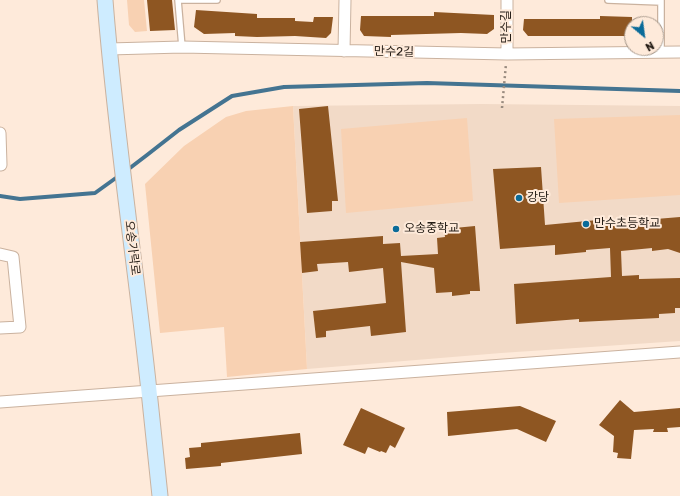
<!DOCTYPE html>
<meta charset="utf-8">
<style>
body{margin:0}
#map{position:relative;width:680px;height:496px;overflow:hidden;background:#feeada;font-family:Rubik,sans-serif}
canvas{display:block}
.north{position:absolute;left:624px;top:16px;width:40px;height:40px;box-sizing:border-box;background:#feeada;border:1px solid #a7988b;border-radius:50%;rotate:151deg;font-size:11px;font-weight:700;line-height:16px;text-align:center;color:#241c15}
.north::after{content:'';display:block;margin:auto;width:14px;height:18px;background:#0a6b99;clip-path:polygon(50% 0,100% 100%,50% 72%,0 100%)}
</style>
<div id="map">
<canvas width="680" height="496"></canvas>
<div class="north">N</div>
</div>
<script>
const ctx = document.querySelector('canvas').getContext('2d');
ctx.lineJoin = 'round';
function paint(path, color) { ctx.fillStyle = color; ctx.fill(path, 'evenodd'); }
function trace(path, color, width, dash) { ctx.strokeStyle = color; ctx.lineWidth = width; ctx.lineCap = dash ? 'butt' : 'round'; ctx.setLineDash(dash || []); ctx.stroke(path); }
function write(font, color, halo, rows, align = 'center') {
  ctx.font = font + ' Rubik,"Noto Sans KR",sans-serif'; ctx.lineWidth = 4; ctx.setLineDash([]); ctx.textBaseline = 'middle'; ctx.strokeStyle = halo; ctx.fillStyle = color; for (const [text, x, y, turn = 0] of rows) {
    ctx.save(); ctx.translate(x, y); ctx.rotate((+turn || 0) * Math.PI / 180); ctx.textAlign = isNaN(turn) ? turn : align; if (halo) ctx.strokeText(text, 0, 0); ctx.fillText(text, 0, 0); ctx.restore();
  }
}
const built = new Path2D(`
 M482,104l198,2v235l-179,12 -194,16 -14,-263z`);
const green = new Path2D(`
 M127,0h17l3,31 -12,1 -6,-7z
 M293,106l14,263 -80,8 -3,-50 -64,6 -15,-149 39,-38 42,-29 20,-6z
 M680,115v80l-121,8 -5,-84z
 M467,118l6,83 -127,12 -5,-84z`);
const stream = new Path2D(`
 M126,171l21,-16 32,-25 53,-34 52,-9 143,-4 253,8
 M0,196l20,3 75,-6 25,-18`);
const building = new Path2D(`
 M147,0h25l3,30 -25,1z
 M196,10l61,4v4h38v3l18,1 1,-5h19l-2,16 -5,5 -31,-2 -38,1 -22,-1v-3l-31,1 -10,-7z
 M434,12l60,3v14l-7,5 -26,-1 -70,2v2l-27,-1 -4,-6 1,-14h73z
 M600,16l32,1v19h-104l-5,-6 1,-11h76z
 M328,106l10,95h-6v10l-25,2 -8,-104z
 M541,167l4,58 63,-6 12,3 60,-5v36l-12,-4 -16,2v-3l-31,3 1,25 17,-1v4l41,-1v30h-5v5l-16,1v4l-80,4v-3l-63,5 -2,-40 97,-7 -1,-29 -24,2v2l-31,3v-10l-55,4 -7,-80z
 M475,226l5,65h-10v3l-18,2v-4l-16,1 -2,-25 -33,-6 5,70 -35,4 -1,-10 -44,5v6l-10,1 -3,-27 73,-8 -3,-35 -34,4 -1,-10 -31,2 1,7 -16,2 -2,-31 83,-6v8l17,-1 1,13 37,-2 -1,-16 8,-1 -1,-8z
 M620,400l14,12 46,-4v19l-13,1 1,4h-15l1,-3 -20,1 -3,29 -14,-1 1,-5 -5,-1 1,-16 -15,-11z
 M520,406l36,15 -10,21 -29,-13 -69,7 -1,-24z
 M361,408l44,20 -10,20 -5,-3 -4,8 -5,-2 -1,1 -12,-5 -3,7 -22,-9z
 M300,433l2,21 -81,9v3l-35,3 -1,-11 5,-1 -1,-9 12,-1v-4z`);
const path = new Path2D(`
 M502,108l4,-44`);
const lane = new Path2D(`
 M178,0l4,47
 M178,0h39
 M608,0l53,2
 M661,0v52`);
const street = new Path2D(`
 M109,49l73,-2 325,7 173,-2
 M344,51l1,-51
 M507,54v-54
 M0,133l1,32h-1
 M0,254l13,3 7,70 -20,1
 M0,402l680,-50`);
const secondary = new Path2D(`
 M105,0c10,131 30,260 44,391 4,35 7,70 11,105`);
const markers = [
 [519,198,4,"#0a6b99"],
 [586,224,4,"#0a6b99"],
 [396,229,4,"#0a6b99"]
];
const streetNames = [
 ["만수길",507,27,-90],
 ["만수2길",394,52,1],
 ["오송가락로",132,248,83]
];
const poiNames = [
 ["강당",527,198],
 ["만수초등학교",594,224],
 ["오송중학교",404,229]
];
paint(built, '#f2dac7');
paint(green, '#f8d1b2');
trace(stream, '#447491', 4);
paint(building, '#8e5622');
trace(lane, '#cab29f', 8);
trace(street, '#cab29f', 13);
trace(secondary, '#cab29f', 17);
trace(path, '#998b7f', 2.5, [2, 3]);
trace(lane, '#fff', 5.5);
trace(street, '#fff', 11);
trace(secondary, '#ceecff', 15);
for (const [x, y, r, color] of markers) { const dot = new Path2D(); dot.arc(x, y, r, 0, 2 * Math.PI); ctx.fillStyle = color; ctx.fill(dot); trace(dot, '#feeada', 1.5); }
write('12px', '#241c15', '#feeada', streetNames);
write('12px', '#241c15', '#feeada', poiNames, 'left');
</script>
